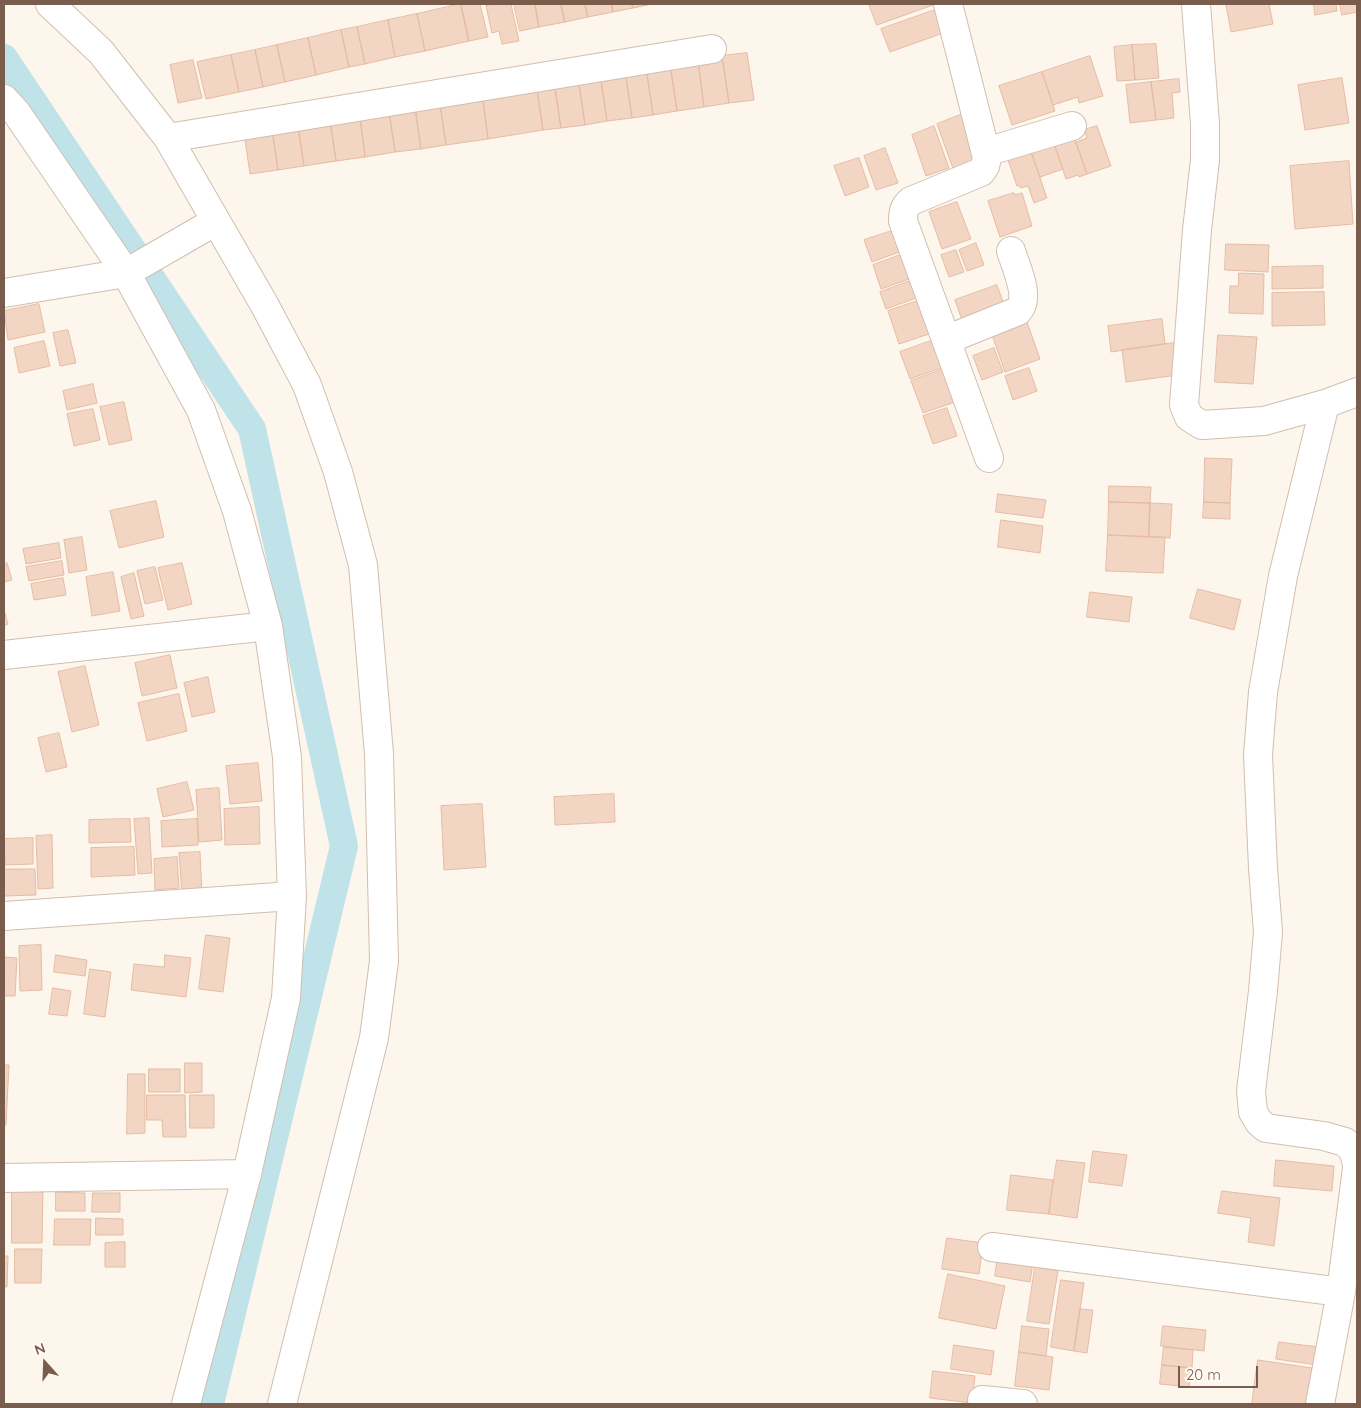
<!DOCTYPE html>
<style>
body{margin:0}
#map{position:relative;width:1361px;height:1408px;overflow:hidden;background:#fdf6ec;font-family:Quicksand,sans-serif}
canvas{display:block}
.frame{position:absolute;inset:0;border:5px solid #7a5c4d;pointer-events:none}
.north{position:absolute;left:20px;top:1338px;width:50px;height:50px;-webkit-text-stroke:4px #fffaf3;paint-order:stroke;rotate:340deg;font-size:14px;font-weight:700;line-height:20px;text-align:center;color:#7a5c4d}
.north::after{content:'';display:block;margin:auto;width:18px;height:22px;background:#7a5c4d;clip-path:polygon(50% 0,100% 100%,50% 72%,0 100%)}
.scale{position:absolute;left:1178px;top:1366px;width:80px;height:22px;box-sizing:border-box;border:2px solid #7a5c4d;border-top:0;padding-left:6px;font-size:15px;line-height:18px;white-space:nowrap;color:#7a5c4d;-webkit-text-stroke:4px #fffaf3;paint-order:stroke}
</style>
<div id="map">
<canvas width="1361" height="1408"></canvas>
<div class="frame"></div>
<div class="north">N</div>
<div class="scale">20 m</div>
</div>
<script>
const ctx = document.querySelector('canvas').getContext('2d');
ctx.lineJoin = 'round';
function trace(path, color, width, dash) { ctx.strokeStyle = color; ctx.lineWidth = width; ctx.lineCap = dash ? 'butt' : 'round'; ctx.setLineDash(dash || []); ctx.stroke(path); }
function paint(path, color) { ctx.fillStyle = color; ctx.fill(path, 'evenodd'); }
const canal = new Path2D(`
 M4,58l248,371 92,417 -134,558`);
const building = new Path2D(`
 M461,4h19l8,33 -19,4z
 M461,4l8,37 -44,10 -8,-37z
 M496,4h15l8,37 -17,3 -3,-13 -7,2 -6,-27z
 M514,4h21l4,23 -19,4z
 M535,4h26l4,18 -26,5z
 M561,4h24l3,13 -23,5z
 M585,4h27l1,8 -25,5z
 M612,4h20l1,4 -20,4z
 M632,4h20l-19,4z
 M869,4h64v1l-56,20z
 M1236,4h33l4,20 -42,8 -5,-27z
 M1314,4h22l1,7 -22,4z
 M1340,4h17v8l-15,3z
 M935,10l8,23 -53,19 -9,-23z
 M417,14l8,37 -30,6 -7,-37z
 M388,20l7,37 -30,7 -8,-37z
 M357,27l8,37 -16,3 -8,-37z
 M341,30l8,37 -33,8 -8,-37z
 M308,38l8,37 -31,7 -8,-37z
 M1156,44l3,34 -24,2 -3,-35z
 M277,45l8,37 -22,5 -8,-37z
 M1132,45l3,35 -18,1 -3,-34z
 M255,50l8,37 -24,5 -8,-37z
 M747,53l7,47 -25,3 -7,-47z
 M231,55l8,37 -33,7 -9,-37z
 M722,56l7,47 -25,4 -6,-47z
 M1090,56l13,40 -24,7 -1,-6 -25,8 -11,-33z
 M193,60l9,38 -24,5 -8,-38z
 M698,60l6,47 -27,4 -7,-47z
 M670,64l7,47 -24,4 -7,-48z
 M646,67l7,48 -21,3 -7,-48z
 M625,70l7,48 -25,3 -7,-47z
 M1042,72l13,39 -43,14 -13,-39z
 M600,74l7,47 -22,4 -7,-48z
 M578,77l7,48 -24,3 -7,-47z
 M1342,78l7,45 -44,7 -7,-45z
 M1179,79l1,13 -8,1 2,25 -18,2 -5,-38z
 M554,81l7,47 -18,2 -7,-47z
 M1151,82l5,38 -26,3 -4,-38z
 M536,83l7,47 -55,9 -6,-48z
 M482,91l6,48 -42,6 -7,-48z
 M439,97l7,48 -25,4 -7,-48z
 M414,101l7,48 -26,3 -7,-47z
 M388,105l7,47 -30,5 -6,-48z
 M359,109l6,48 -29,4 -7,-47z
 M329,114l7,47 -32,5 -7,-47z
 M963,114l18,50 -26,10 -18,-50z
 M297,119l7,47 -26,4 -7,-48z
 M271,122l7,48 -28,4 -7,-48z
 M934,126l15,42 -23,8 -14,-41z
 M1097,126l14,40 -24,8 -11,-32 11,-4 -3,-8z
 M1073,135l14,39 -8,3 -1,-2 -12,4 -13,-38z
 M1053,141l10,28 -23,8 -10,-28z
 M885,148l13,35 -22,7 -12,-34z
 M1030,149l17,49 -13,5 -6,-17 -7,2 -1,-2h-3l-10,-29z
 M859,158l10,29 -24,9 -11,-30z
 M1349,161l4,63 -58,5 -5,-63z
 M1014,193l1,2 7,-2 10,33 -32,11 -12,-36z
 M957,202l14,37 -29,10 -13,-37z
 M895,230l7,21 -30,11 -8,-22z
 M976,243l8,22 -17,6 -8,-21z
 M1226,244l43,1 -1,27 -43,-2z
 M956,250l8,22 -15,5 -8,-22z
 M903,254l9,24 -31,11 -8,-24z
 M1323,266v22l-51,1v-22z
 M1239,273l25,1 -1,40 -34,-1 1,-27h8z
 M913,280l6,17 -33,12 -6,-17z
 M997,285l8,23 -42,15 -8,-23z
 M1324,292l1,33 -53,1v-33z
 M929,297l12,33 -42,14 -11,-33z
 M39,304l6,28 -37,8 -4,-29z
 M1026,319l14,40 -35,13 -14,-40z
 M1162,319l3,25 -54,8 -3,-26z
 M68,330l8,33 -16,3 -7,-33z
 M1218,335l39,2 -4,47 -38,-2z
 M942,337l10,27 -42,15 -10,-27z
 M44,341l6,25 -31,7 -5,-25z
 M1174,343l4,32 -52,7 -4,-32z
 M994,348l9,24 -21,8 -9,-24z
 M955,365l12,33 -44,15 -12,-32z
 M1029,368l8,23 -24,9 -8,-24z
 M93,384l4,19 -30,7 -4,-19z
 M124,402l8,38 -23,5 -9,-38z
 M947,408l10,28 -24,8 -10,-28z
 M93,409l7,31 -26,6 -7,-32z
 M1205,458l27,1 -2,44 -26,-1z
 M1109,486l42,1 -1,16 -41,-1z
 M998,494l48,6 -3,18 -47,-6z
 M156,501l8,36 -45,11 -9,-37z
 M1109,502l41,1 -1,34 -41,-2z
 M1204,502l26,1v16l-27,-1z
 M1150,503l22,1 -2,34 -21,-1z
 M1001,520l42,6 -3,27 -42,-6z
 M1108,535l57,2 -2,36 -57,-2z
 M82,537l5,33 -18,3 -5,-33z
 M59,543l2,15 -35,6 -3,-15z
 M62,561l2,14 -35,6 -3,-14z
 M7,563l5,17 -8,2v-18z
 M182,563l10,41 -24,6 -10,-42z
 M155,567l8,33 -18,4 -8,-33z
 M113,572l7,39 -28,5 -6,-39z
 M134,573l10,43 -13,3 -10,-42z
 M63,578l3,17 -32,5 -3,-16z
 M1198,589l43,11 -7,30 -44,-12z
 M1090,592l42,5 -3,25 -42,-5z
 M4,610l4,14 -4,2z
 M170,655l7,33 -35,8 -7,-33z
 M85,666l14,59 -27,7 -14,-60z
 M208,677l7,35 -23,5 -8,-34z
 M179,694l8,37 -40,10 -9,-38z
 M59,733l8,34 -21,5 -8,-34z
 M258,763l4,38 -32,3 -4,-38z
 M187,782l7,28 -31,7 -6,-28z
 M219,788l3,52 -23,2 -3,-52z
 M614,794l1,28 -60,3 -1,-28z
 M482,804l4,63 -42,3 -3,-64z
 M259,807l1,37 -35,1 -1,-36z
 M149,818l3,55 -14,1 -4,-55z
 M130,819l1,23 -42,1v-23z
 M197,819l1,26 -36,2 -1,-26z
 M52,835l1,53 -15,1 -2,-53z
 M33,838v26l-28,1 -1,-26z
 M134,847l1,28 -44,2v-29z
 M200,852l2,42 -20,1 -3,-42z
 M177,857l2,31 -24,2 -1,-31z
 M4,869h31l1,26 -31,1z
 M206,935l24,3 -7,54 -24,-3z
 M41,945l1,45 -22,1 -1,-45z
 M56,955l31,5 -2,16 -31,-4z
 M165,955l26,3 -5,39 -55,-7 3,-26 30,3z
 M4,957l13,1 -2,38h-11z
 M90,969l21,3 -6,45 -21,-3z
 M53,988l18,3 -4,25 -18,-2z
 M185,1063h17v29l-17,1z
 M4,1065h5l-3,60h-2z
 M149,1069h31v23h-31z
 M128,1074h17v59l-18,1z
 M147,1095h38l1,42h-23l-1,-17h-15z
 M190,1095h24v33h-24z
 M1093,1151l34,4 -5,31 -33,-4z
 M1057,1160l28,3 -8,55 -28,-4z
 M1276,1160l58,6 -2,25 -58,-5z
 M1011,1175l42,5 -4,34 -42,-4z
 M12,1184h31l-1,59h-30z
 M1222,1191l58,7 -6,48 -26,-4 3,-24 -33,-5z
 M56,1192l29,1v18h-29z
 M93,1193h27v19h-28z
 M96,1218l27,1v16h-27z
 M55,1219h36l-1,26h-36z
 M947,1238l36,5 -4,31 -37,-5z
 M125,1242v25h-20v-24z
 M15,1249h27l-1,34h-26z
 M999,1251l35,6 -4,25 -35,-6z
 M4,1256h4l-1,31h-3z
 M1035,1267l23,4 -9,53 -22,-3z
 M948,1274l57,12 -9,43 -57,-11z
 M1061,1280l23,3 -10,68 -23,-4z
 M1080,1309l13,1 -6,43 -13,-2z
 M1022,1326l27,3 -3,27 -27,-4z
 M1163,1326l43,4 -2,21 -43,-5z
 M1279,1342l47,6 -2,18 -48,-7z
 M954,1345l40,6 -3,24 -40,-6z
 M1164,1347l29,3 -1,18 -30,-3z
 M1019,1352l34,5 -4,33 -34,-4z
 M1258,1360l54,8 -3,17 8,2 -2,17h-63z
 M1162,1365l30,3 -3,19 -29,-3z
 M933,1371l42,5 -3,27 -42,-5z`);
const street = new Path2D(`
 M50,4l51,48 67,86 96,166 43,81 31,87 25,93 16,189 5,207 -10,77 -92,366
 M948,4l39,154 -2,8 -4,6 -70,29c-7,6 -8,11 -8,20l86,237
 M1196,4l9,120v36l-8,70 -13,175 5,12 13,8 62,-4 61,-17
 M4,99l12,13 110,161 75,137 36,101 31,115 19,131 5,139 -6,102 -39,176 -61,230
 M168,138l544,-89
 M986,152l86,-26
 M4,293l122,-20 90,-52
 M946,340l72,-29c13,-13 -2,-44 -7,-60
 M1357,392l-32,12 -42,172 -20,116 -5,63 5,113 5,64 -5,59 -12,100 2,21 6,10 7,6 58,8 21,6 8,8 4,14
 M4,655l264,-29
 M4,916l288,-20
 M4,1178l243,-4
 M992,1247l349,45
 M982,1400l41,4
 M1320,1404l21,-112 16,-124`);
trace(canal, '#bfe3e8', 28);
paint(building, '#f3d5c3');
trace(building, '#e6bba3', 1);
trace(street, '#d1beb0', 30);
trace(street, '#fff', 28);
</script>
